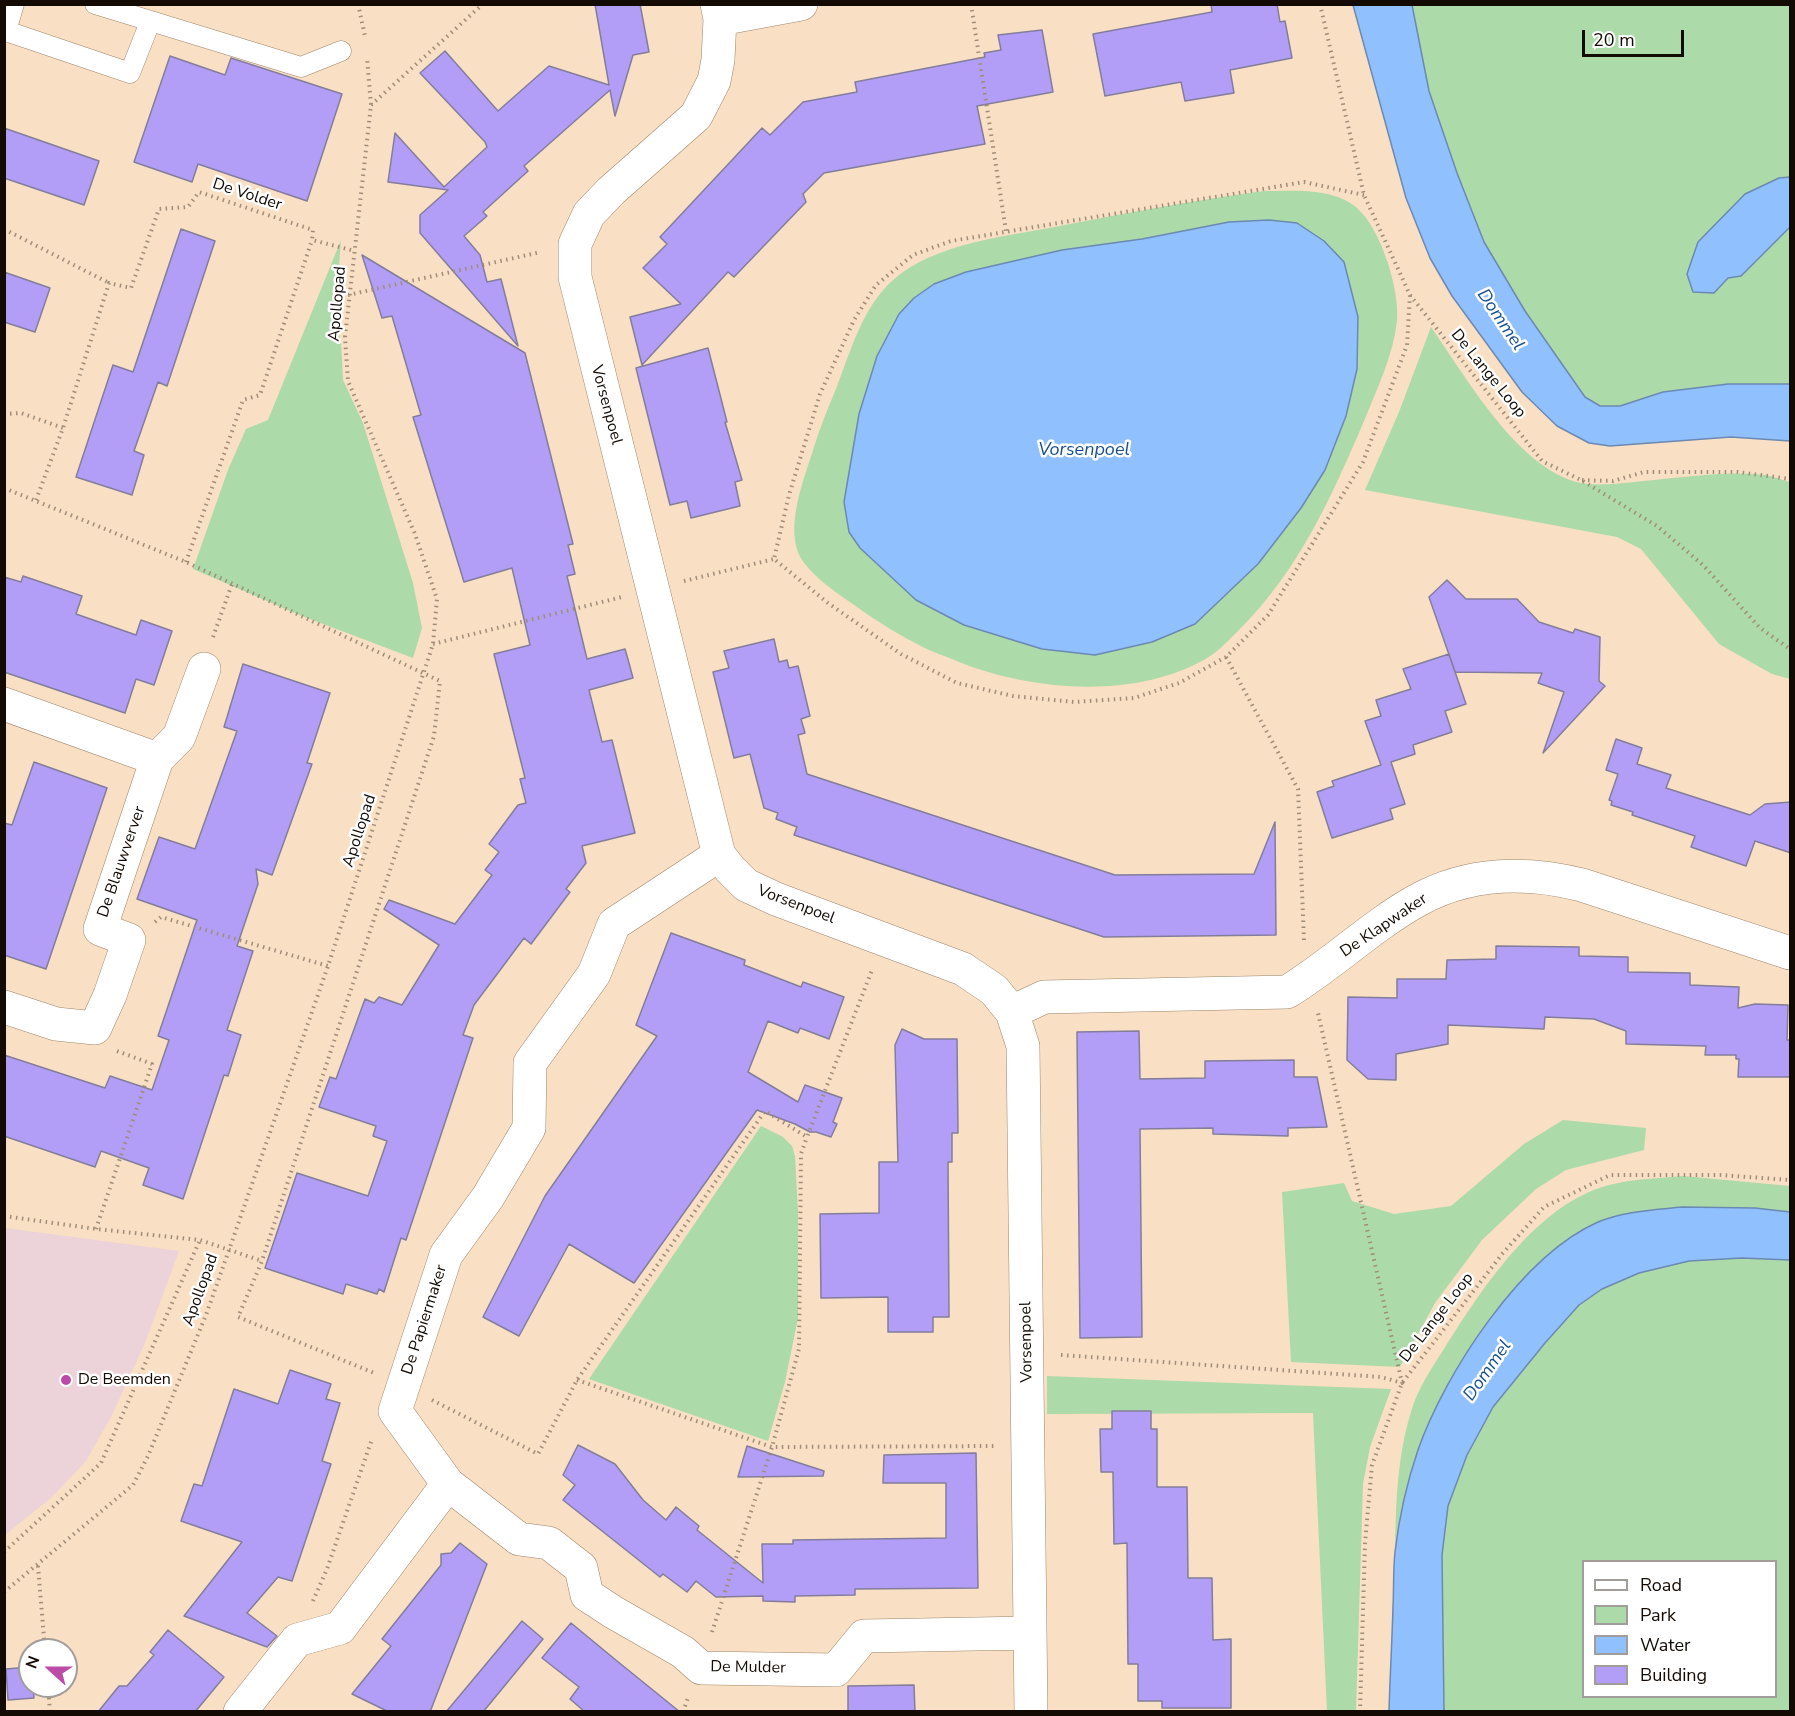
<!DOCTYPE html>
<style>
body{margin:0}
#map{position:relative;width:1795px;height:1716px;overflow:hidden;background:#f9dfc3;font-family:"Nunito Sans",sans-serif}
canvas{display:block}
.frame{position:absolute;inset:0;border:6px solid #130a03;pointer-events:none}
.legend{position:absolute;left:1582px;top:1560px;width:195px;height:138px;box-sizing:border-box;background:#fff;border:2px solid #a19d9a;margin:0;padding:8px 10px;list-style:none;font-size:18px;color:#130a03}
.legend li{display:flex;align-items:center;gap:12px;height:30px}
.legend b{width:30px;border:2px solid #a19d9a}
.north{position:absolute;left:18px;top:1638px;width:60px;height:60px;box-sizing:border-box;background:#fff;border:2px solid #a19d9a;border-radius:50%;rotate:291deg;font-size:16px;font-weight:700;line-height:24px;text-align:center;color:#130a03}
.north::after{content:'';display:block;margin:auto;width:21px;height:27px;background:#bc4ba7;clip-path:polygon(50% 0,100% 100%,50% 72%,0 100%)}
.scale{position:absolute;left:1582px;top:30px;width:102px;height:27px;box-sizing:border-box;border:3px solid #130a03;border-top:0;padding-left:8px;font-size:18px;line-height:21px;white-space:nowrap;color:#130a03;-webkit-text-stroke:4px #fff;paint-order:stroke}
</style>
<div id="map">
<canvas width="1795" height="1716"></canvas>
<div class="frame"></div>
<ul class="legend">
<li><b style="height:8px;background:#fff"></b>Road</li>
<li><b style="height:16px;background:#acdaa8"></b>Park</li>
<li><b style="height:16px;background:#91c0fe"></b>Water</li>
<li><b style="height:16px;background:#b39ef7"></b>Building</li>
</ul>
<div class="north">N</div>
<div class="scale">20 m</div>
</div>
<script>
const ctx = document.querySelector('canvas').getContext('2d');
ctx.lineJoin = 'round';
function paint(path, color) { ctx.fillStyle = color; ctx.fill(path, 'evenodd'); }
function trace(path, color, width, dash) { ctx.strokeStyle = color; ctx.lineWidth = width; ctx.lineCap = dash ? 'butt' : 'round'; ctx.setLineDash(dash || []); ctx.stroke(path); }
function write(font, color, halo, rows, align = 'center') {
  ctx.font = font + ' "Nunito Sans",sans-serif'; ctx.lineWidth = 5; ctx.setLineDash([]); ctx.textBaseline = 'middle'; ctx.strokeStyle = halo; ctx.fillStyle = color; for (const [text, x, y, turn = 0] of rows) {
    ctx.save(); ctx.translate(x, y); ctx.rotate((+turn || 0) * Math.PI / 180); ctx.textAlign = isNaN(turn) ? turn : align; if (halo) ctx.strokeText(text, 0, 0); ctx.fillText(text, 0, 0); ctx.restore();
  }
}
const education = new Path2D(`
 M5,1228l174,23 -34,92 -34,74 -25,44 -34,36 -47,38z`);
const green = new Path2D(`
 M1412,5h378v172l-11,1 -65,115 14,-15 13,-2 49,-49v157h-62l-65,8 -43,14h-20l-15,-9 -60,-86 -41,-69 -27,-69 -28,-82z
 M1264,191c30,0 69,-4 93,17 24,21 43,82 40,113 -4,35 -20,68 -33,100 -33,77 -65,149 -125,209 -12,12 -25,26 -41,33 -70,36 -168,27 -239,-1 -13,-6 -28,-10 -40,-17 -26,-13 -51,-30 -75,-47 -14,-10 -28,-20 -39,-34 -24,-30 -1,-84 9,-117 6,-20 14,-39 22,-58 14,-36 26,-81 56,-108 43,-39 118,-45 173,-56 66,-13 132,-25 199,-34zM1142,239l204,177 -21,54 -24,38 -43,56 -63,60 -43,18 -90,-392z
 M341,240l-6,78 6,23 2,39 20,43 50,160 9,45 -9,30 -116,-44 -104,-45 35,-99 18,-41 22,-9z
 M1431,327c35,50 84,137 145,155 23,6 63,-1 87,-3 33,-3 68,-8 101,-4 9,1 18,5 26,7v197l-18,-5 -53,-30 -78,-95 -24,-12 -252,-47 34,-78z
 M1563,1120l83,8 -2,22 -78,20 -30,19 -54,51 -47,63 -35,64 -109,-5 -9,-170 62,-9 8,18 42,13 57,-8 73,-62z
 M761,1126l22,11 9,9 3,10 3,56v106l-13,64 -17,59 -179,-62z
 M1683,1176l107,10v26l-35,-4 -73,-1 -45,5 -170,141 -27,46 -21,50 -13,43 -11,60c1,-47 2,-95 16,-140 7,-25 23,-47 36,-68 34,-54 82,-126 142,-152 29,-13 63,-13 94,-16z
 M1742,1258l48,2v451l-346,1 -2,-157 6,-49 19,-51 26,-48 52,-64 34,-38 23,-16 37,-16 50,-12zM1584,1562h192v134h-192z
 M1047,1376l344,13 -21,58 -7,37 -7,227h-29l-14,-298 -266,1z`);
const water = new Path2D(`
 M1353,5h59l17,86 28,82 27,69 41,69 60,86 15,9h20l43,-14 65,-8h62v57l-59,-4 -121,9 -21,-3 -32,-17 -35,-34 -70,-96 -22,-38 -24,-60z
 M1790,177v50l-49,49 -13,2 -14,15 -21,-1 -6,-18 11,-32 47,-48 34,-16z
 M1269,220l28,3 27,18 20,21 14,55 -1,52 -11,47 -21,54 -24,38 -43,56 -63,60 -43,18 -57,13 -53,-6 -78,-24 -48,-25 -56,-52 -11,-16 -5,-30 15,-88 18,-58 22,-42 15,-16 20,-14 32,-12 96,-22 80,-11 87,-17z
 M1682,1207l73,1 35,4v48l-48,-2 -53,3 -50,12 -37,16 -23,16 -34,38 -52,64 -26,48 -19,51 -6,49 2,156h-55c1,-34 3,-69 4,-104 1,-18 0,-37 2,-55 4,-34 12,-70 23,-102 27,-77 103,-194 180,-228 26,-11 56,-12 84,-15z`);
const building = new Path2D(`
 M595,4h45l9,48 -16,3 -18,61 -5,-26 -86,76 4,5 -45,41 4,4 -23,20 16,19 7,27 14,-3 17,67 -98,-113v-18l28,-25 -60,-8 7,-49 49,54 43,-40 -2,-5 -65,-69 25,-22 53,60 51,-45 60,19z
 M1211,4h66l3,18 5,-1 7,37 -62,12 4,23 -49,8 -4,-19 -76,14 -12,-62 119,-22z
 M1042,30l11,62 -76,14 8,38 -161,29 -21,21 3,8 -72,75 -6,-5 -86,93 -12,-48 51,-13 -38,-36 24,-24 -7,-7 102,-109 8,7 33,-33 54,-10 -2,-10 130,-25 -1,-4 17,-3 -3,-15z
 M170,56l55,19 6,-17 111,36 -35,107 -109,-37 -6,18 -58,-20z
 M4,128l95,33 -15,44 -80,-27z
 M181,229l34,12 -48,145 -9,-4 -24,69 10,4 -12,40 -56,-18 37,-112 20,7z
 M362,255l163,98 48,191 -5,1 7,29 -8,2 20,83 38,-10 4,14 4,15 -44,12 13,52 10,-2 23,93 -53,13 4,17 -20,26 4,3 -39,52 -7,-6 -50,67 -11,30 10,3 -67,202 -5,-2 -17,54 -5,-3 -2,5 -31,-10 -3,10 -78,-26 32,-95 71,23 19,-55 -14,-5 3,-10 -57,-19 11,-30 6,2 29,-80 9,4 5,-6 23,8 37,-60 -55,-36 5,-9 66,24 37,-49 -7,-5 14,-18 -10,-8 29,-39 8,-2 -6,-24 5,-1 -31,-124 36,-9 -18,-77 -48,14 -51,-165 8,-2 -29,-99 -10,2z
 M4,272l46,16 -15,44 -31,-10z
 M708,348l19,74h-2l17,58 -7,2 5,24 -49,12 -4,-17 -17,4 -34,-137z
 M23,576l59,20 -6,18 60,21 5,-15 31,11 -18,54 -18,-6 -11,34 -121,-41v-95l17,5z
 M1447,580l19,19h51l22,23 34,11 2,-4 25,8 -1,44 6,5 -62,67 21,-61 -26,-9 4,-10 -87,-1 -26,-75z
 M774,639l5,23 8,-2 2,8 9,-2 12,50 -9,3 4,14 -7,2 9,39 308,101 139,-1 21,-52 1,113 -172,2 -310,-102 3,-8 -21,-8 2,-6 -14,-5 -14,-54 -16,4 -21,-86 16,-4 -5,-17z
 M1449,654l17,50 -21,7 7,21 -39,13 2,9 -24,8 14,42 -15,5 3,10 -61,19 -15,-46 17,-6 -2,-5 49,-16 -16,-44 16,-5 -5,-16 35,-11 -8,-20z
 M243,664l87,29 -23,70 5,1 -40,111 -16,-6 2,15 -21,62 16,5 -26,79 14,5 -13,41 -4,-1 -41,124 -40,-14 6,-17 -48,-17 -6,16 -91,-31v-81l101,33 5,-12 42,14 17,-50 -11,-4 39,-116 -60,-21 22,-62 36,12 42,-118 -13,-4z
 M1616,739l26,9 -5,16 34,11 -5,13 84,27 15,-11 26,-2v51l-36,-12 -9,25 -55,-19 4,-11 -63,-21 1,-3 -22,-7 1,-4 -3,-1 9,-26 -12,-4z
 M34,762l73,26 -61,181 -42,-14v-132l8,2z
 M671,933l74,27 -1,5 57,22 2,-5 41,15 -15,42 -29,-11 -2,5 -30,-12 -20,51 50,30 7,-17 37,13 -9,24 4,2 -6,13 -15,-5h-6l-15,-8 -38,-14 -123,173 -65,-39 -50,92 -36,-19 62,-121 112,-160 -21,-11z
 M1496,946l83,1v9l49,1v15l62,1v12l49,2 -1,21 17,-4 33,1 -1,35h4v37h-53l1,-18h-3v-4h-31l1,-9 -80,-2v-13l-32,-12 -49,-2 -1,12 -96,-4v19l-52,10v26l-28,-1 -21,-19 1,-63 49,1v-19h49l1,-19 49,-1z
 M902,1029l22,10h33l1,94h-6v29h-4l1,155h-16v15h-45v-35l-67,1 -1,-84 59,-1v-51h19l-3,-117z
 M1139,1031l1,48 65,-1v-17l89,-1v17h23l10,50 -39,1v8l-75,-2v-6l-73,1 2,208 -62,1 -3,-306z
 M290,1370l41,14 -5,15 14,4 -18,58 9,3 -39,117 -14,-4 -31,36 30,23 -10,11 -83,-31 58,-74 -61,-21 13,-37 8,2 32,-97 44,15z
 M1112,1411h39v18h6v58h30l1,91h24l1,62 18,-1v69h-69v-7h-24v-37h-10l-1,-121 -13,1 -1,-72h-12l-1,-43h12z
 M578,1445l37,19 28,36 23,20 10,-13 23,19 -2,4 66,53 -1,-39h31v-4l153,-2v-55h-63l1,-28 92,-2 2,135 -123,1v6l-60,1v6l-32,-1v-5l-47,1 -20,-16 -9,11 -24,-18 -3,3 -97,-77 12,-15 -12,-10z
 M747,1446l77,25 -1,5 -85,1z
 M460,1543l27,21 -57,148h-41l-37,-18 39,-48 -9,-7 59,-74v-11l10,-1z
 M522,1621l21,18 -60,73h-37z
 M571,1623l46,38 63,51h-95l-15,-13 9,-12 -37,-29z
 M168,1630l56,47 -29,35h-97l21,-26h8l27,-31 -4,-3z
 M30,1667v19h3l1,12 -26,2 -2,-31z
 M914,1685l1,27h-67v-26z`);
const path = new Path2D(`
 M358,4l7,32
 M971,4l35,227
 M1320,4l44,191 46,100 132,166 39,19 76,46 46,39 57,63 30,21
 M371,105l112,-101
 M1364,195l-60,-13 -353,59 -38,14 -37,30 -22,35 -34,74 -31,101 -15,64 54,44 73,51 56,29 56,13 61,6 60,-4 45,-15 47,-26 42,-42 95,-153 44,-117 3,-50
 M4,229l105,54
 M348,295l193,-43
 M4,414l17,-1 42,15
 M1582,480l31,1 31,-9h94l52,7
 M4,488l182,74 254,119 -6,55 -172,525 -24,56 136,56
 M36,500l27,-72 46,-145 22,5 28,-79 29,-2 11,-15 114,38 -1,10 43,11
 M186,562l57,-162 17,-5 52,-155
 M684,581l90,-22
 M213,637l19,-53
 M433,644l189,-47
 M1226,657l72,132 6,152
 M155,922l6,-5 167,49
 M4,1216l92,13 104,11 62,21
 M96,1229l56,-165 -35,-13
 M1061,1355l320,22 21,6 -84,-370
 M577,1380l195,67 222,-1
 M432,1400l106,54 39,-74 188,-269 42,26 65,-167
 M4,1552l97,-89 99,-223
 M38,1566l7,84
 M4,1592l129,-107 15,-29 58,-141 23,-65 99,-284 105,-322 4,-45 -22,-65 -67,-153 -3,-44 26,-232 -4,-47
 M313,1601l14,-32 45,-130
 M712,1632l60,-185 27,-98 2,-195 6,-17
 M48,1686l2,26
 M683,1712l5,-14
 M1360,1712l5,-169 7,-78 30,-82 101,-130 41,-46 66,-32h111l69,5`);
const lane = new Path2D(`
 M14,4l-8,27 124,42 20,-51
 M95,4l206,63 40,-16`);
const street = new Path2D(`
 M717,4l3,15 -2,41 -4,21 -18,35 -85,75 -22,23 -14,30v33l144,578 11,14 16,16 30,14 187,70 31,21 18,22 11,34 8,666
 M720,19l81,-15
 M4,704l153,55
 M719,855l-105,69 -20,50 -64,89 -1,65 -41,69 -42,58 -51,156 53,73 71,55 30,4 32,25 6,27 26,17 70,40 18,16 135,2 28,-34 166,-3
 M4,1007l52,17 39,4 15,-33 19,-55 -29,-11 57,-170 22,-22 25,-68
 M1012,1012l32,-15 243,-5c46,-28 84,-66 131,-92 51,-28 109,-29 164,-15l208,68
 M240,1712l57,-72 43,-12 108,-144`);
const markers = [
 [66,1380,6,"#bc4ba7"]
];
const streetNames = [
 ["De Volder",247,195,18],
 ["Apollopad",338,304,-85],
 ["De Lange Loop",1488,374,51],
 ["Vorsenpoel",606,405,75],
 ["Apollopad",360,831,-72],
 ["De Blauwverver",122,862,-71],
 ["Vorsenpoel",796,905,21],
 ["De Klapwaker",1384,926,-34],
 ["Apollopad",201,1290,-70],
 ["De Lange Loop",1437,1318,-52],
 ["De Papiermaker",425,1320,-72],
 ["Vorsenpoel",1027,1342,-91],
 ["De Mulder",748,1668,1]
];
const poiNames = [
 ["De Beemden",78,1380]
];
const waterNames = [
 ["Dommel",1500,320,56],
 ["Vorsenpoel",1084,451],
 ["Dommel",1488,1371,-55]
];
paint(education, '#ecd2d9');
paint(green, '#acdaa8');
paint(water, '#91c0fe');
trace(water, '#6b89b3', 1.5);
paint(building, '#b39ef7');
trace(building, '#837d9c', 1.5);
trace(lane, '#9e856b', 21);
trace(street, '#9e856b', 34);
trace(path, '#a08d79', 4, [1.5, 4.5]);
trace(lane, '#fff', 20);
trace(street, '#fff', 33);
for (const [x, y, r, color] of markers) { const dot = new Path2D(); dot.arc(x, y, r, 0, 2 * Math.PI); ctx.fillStyle = color; ctx.fill(dot); trace(dot, '#fff', 2); }
write('16px', '#130a03', '#fff', streetNames);
write('16px', '#130a03', '#fff', poiNames, 'left');
write('italic 18px', '#164f93', '#fff', waterNames);
</script>
